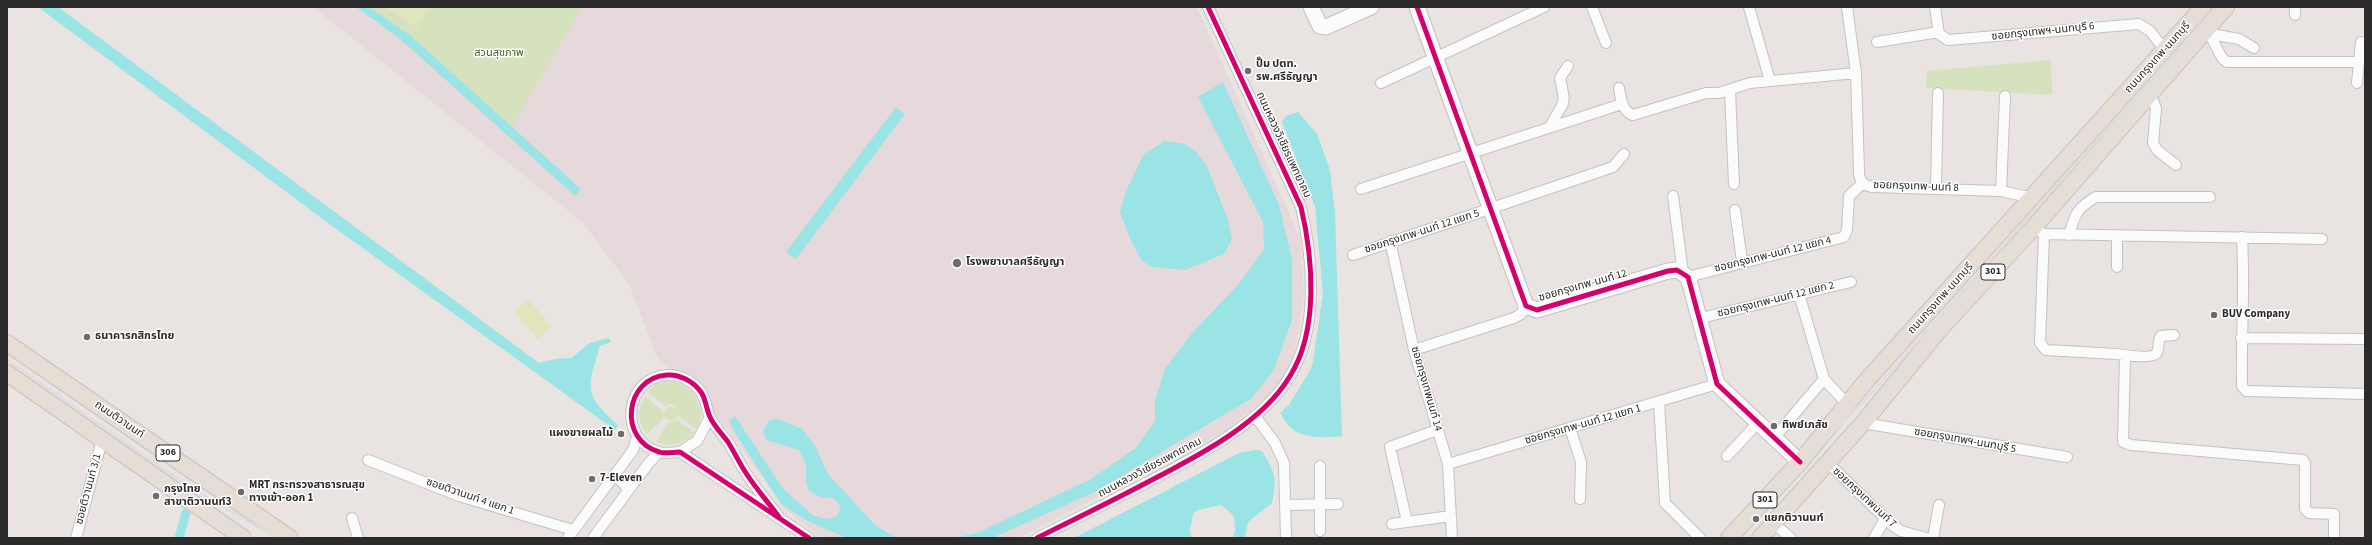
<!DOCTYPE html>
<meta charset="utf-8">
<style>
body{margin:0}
#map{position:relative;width:2372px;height:545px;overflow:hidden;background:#e9e4e2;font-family:"Source Sans 3",sans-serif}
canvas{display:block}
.frame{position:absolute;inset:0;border:8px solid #2b2b2b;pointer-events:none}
</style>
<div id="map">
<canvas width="2372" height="545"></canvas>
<div class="frame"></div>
</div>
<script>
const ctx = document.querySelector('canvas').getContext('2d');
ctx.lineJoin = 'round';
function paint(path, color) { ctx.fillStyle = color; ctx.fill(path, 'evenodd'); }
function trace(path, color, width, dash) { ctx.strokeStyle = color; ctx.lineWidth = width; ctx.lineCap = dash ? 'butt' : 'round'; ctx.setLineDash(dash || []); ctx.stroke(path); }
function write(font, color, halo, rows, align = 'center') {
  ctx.font = font + ' "Source Sans 3","Noto Sans Thai",sans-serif'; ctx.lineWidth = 3; ctx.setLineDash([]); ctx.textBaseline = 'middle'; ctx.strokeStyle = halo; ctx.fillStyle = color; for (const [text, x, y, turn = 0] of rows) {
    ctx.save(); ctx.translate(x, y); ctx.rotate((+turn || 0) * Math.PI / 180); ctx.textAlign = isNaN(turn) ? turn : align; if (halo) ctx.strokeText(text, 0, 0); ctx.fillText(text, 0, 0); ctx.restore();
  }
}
const medical = new Path2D(`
 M313,7h884l104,233 3,56 -10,61 -16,31 -53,43 -206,107h-199l-36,-30 -57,-80 -70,-71 -27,-71 -48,-64z`);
const green = new Path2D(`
 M369,7h16l32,21 13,-21h152l-70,120 -101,-91z
 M2051,60l1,35 -126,-7 1,-17z
 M672,381c21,5 36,27 25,48l-18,-12 -4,-11 -6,-2 -4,2 -17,-14 8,-8z
 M645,396l18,15v8l-16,15c-10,-12 -10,-24 -2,-38z
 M664 414a7 7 0 1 1 14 0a7 7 0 1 1-14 0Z
 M677,420l18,13c-13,11 -23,15 -39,9l12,-19z`);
const pitch = new Path2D(`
 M385,7h45l-13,21z
 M528,299l24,27 -14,13 -24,-27z`);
const water = new Path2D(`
 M38,7h20l481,356 16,-4 16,-1 19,-15 19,-5 2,4 -11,4c-13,44 -17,47 18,79l-3,5 -287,-207z
 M356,7h13l42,29 170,153 -6,7 -176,-158z
 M1223,82l56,123 13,54v61l-18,50 -22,28 -157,94 -103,46h-39l24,-5 114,-54 45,-31 19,-27v-20l10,-32 28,-37 45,-47 26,-36 -1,-27 -65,-125z
 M896,107l9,7 -109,145 -10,-7z
 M1298,112l19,22 13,36 5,43 7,223c-16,2 -41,3 -53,-10 -4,-4 -6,-9 -9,-13l9,-8 23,-38 11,-73 -8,-87 -33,-85 4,-6z
 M1165,141l20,3 11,8 11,14 21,54 4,19 -8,15 -39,16 -32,-3 -11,-6 -12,-22 -10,-27 6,-21 18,-37z
 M735,416l49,74 30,26 14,3 9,-3 4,-10 -8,-8 -13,-1 -12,-7 -2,-8v-17l-7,-15 -33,-10 -3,-9 6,-11 8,-1 24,9 13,16 14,30 48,52 21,12 -53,-1 -36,-16 -27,-17 -49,-76 -3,-8z
 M1256,450l6,1c14,23 15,26 10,52l-24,19 -3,16h-12l2,-8 -1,-14 -13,-11 -23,5 -5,4 -3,17 2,7h-118l165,-85z`);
const canal = new Path2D(`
 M179,538l7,-25`);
const street = new Path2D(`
 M1592,7l14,36
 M1749,7l21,74
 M1847,7l9,66 3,98c0,10 4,14 13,16l129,4 32,7
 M1935,7l4,27 9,6 191,-16 11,7 15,19
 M2295,15v-8
 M2207,29l15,29 5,4h132l-2,21
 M2211,34l28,5 15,9
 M1877,42l62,-10
 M2359,62l2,-20
 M1381,83l163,-76
 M1619,88c2,11 3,23 14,27l73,-22h13l31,-10 106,-10
 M1730,90l4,94
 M2150,93l6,15 -3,35 4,7 19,15
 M1551,125c13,-26 16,-16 9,-47l8,-12
 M1936,188l2,-95
 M1361,189l261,-85
 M2001,191l4,-95
 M1673,196l10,77
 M1735,210l7,51
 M2039,231l5,3 -4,109 6,7 70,4c7,1 34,5 40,0 4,-5 1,-13 5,-18l13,-1
 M2044,234l278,5
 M2069,235c6,-21 8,-27 27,-38h114
 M2242,237c3,50 -1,99 0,149l4,5 119,3
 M1390,241l24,109 34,114 4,74
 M1353,255l260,-88 11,-13
 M2117,267v-31
 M1688,277l156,-40 3,-7 2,-34 14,-13
 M1799,294l25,85 23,25
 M1701,318l150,-36
 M2241,338l124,1
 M1414,350l100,-32 7,-4 5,-8
 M2125,356l-2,86 8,3 172,15 2,3v46l4,4 25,1v24
 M1659,402l6,101 35,35
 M1255,416l20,27 9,20 2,75
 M1863,423l204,34
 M1570,428l11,34 -1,37
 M1774,438l50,-59
 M680,452l17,-11 13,-24
 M1727,456l31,-33
 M368,460l91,36 114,34
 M1827,462l65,63 9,6 25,7
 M1448,464l269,-80
 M1320,466v65
 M614,475l15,14
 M1286,505l52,-1
 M779,517c-10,-14 -22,-27 -31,-41 -8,-11 -13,-23 -20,-34 -6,-8 -14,-16 -18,-25 -4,-8 -4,-18 -9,-25 -8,-11 -22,-18 -34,-17 -43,3 -49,65 -8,77 6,2 14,0 21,0l129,86
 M352,518l6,20
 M1407,522l-17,-75 47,-17
 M1773,523l18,15
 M1392,524l59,-8
 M76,538l26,-98
 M568,538l65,-88 4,-13
 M593,538l55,-74 11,-12
 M1037,538c36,-18 73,-36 109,-55 48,-25 116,-59 144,-107 29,-46 23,-118 11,-169l-93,-200
 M1874,538l11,-19
 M1933,538l6,-33`);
const secondary = new Path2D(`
 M1311,7l9,19 6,1 45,-20
 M1417,7l109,299 11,4 131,-39 9,-1 11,7 29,107 83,78`);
const primary = new Path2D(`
 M7,343l283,195
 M7,373l236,165
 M1729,538l71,-76 67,-82 336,-373
 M1760,538l103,-115 77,-94 94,-102 192,-220`);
const rail = new Path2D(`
 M7,360l178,124 91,54
 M174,483l74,55
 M1736,538l67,-76 65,-65 348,-390
 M1759,538l58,-65 58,-71 350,-395`);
const cycleway = new Path2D(`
 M1417,7l109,299 11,4 131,-39 9,-1 11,7 29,107 83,78
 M779,517c-10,-14 -22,-27 -31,-41 -8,-11 -13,-23 -20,-34 -6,-8 -14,-16 -18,-25 -4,-8 -4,-18 -9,-25 -8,-11 -22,-18 -34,-17 -43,3 -49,65 -8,77 6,2 14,0 21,0l129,86
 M1037,538c36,-18 73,-36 109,-55 48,-25 116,-59 144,-107 29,-46 23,-118 11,-169l-93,-200`);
const markers = [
 [1248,71,4,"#6e6c6b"],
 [957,263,5,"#6e6c6b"],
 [2214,315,4,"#6e6c6b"],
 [87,337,4,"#6e6c6b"],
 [1774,426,4,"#6e6c6b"],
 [621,434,4,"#6e6c6b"],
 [592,479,4,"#6e6c6b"],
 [241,492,4,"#6e6c6b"],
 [156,496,4,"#6e6c6b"],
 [1756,519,4,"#6e6c6b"]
];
const shields = [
 [1993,272,24],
 [168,453,24],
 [1765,500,24]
];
const shieldNames = [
 ["301",1993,272],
 ["306",168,453],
 ["301",1765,500]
];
const streetNames = [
 ["ซอยกรุงเทพฯ-นนทบุรี 6",2043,32,-6],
 ["ถนนกรุงเทพ-นนทบุรี",2158,58,-48],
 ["ถนนหลวงวิเชียรแพทยาคม",1283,145,65],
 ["ซอยกรุงเทพ-นนท์ 8",1916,187,2],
 ["ซอยกรุงเทพ-นนท์ 12 แยก 5",1422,232,-18],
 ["ซอยกรุงเทพ-นนท์ 12 แยก 4",1773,255,-14],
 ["ซอยกรุงเทพ-นนท์ 12",1583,286,-16],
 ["ถนนกรุงเทพ-นนทบุรี",1941,299,-48],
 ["ซอยกรุงเทพ-นนท์ 12 แยก 2",1776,300,-14],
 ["ซอยกรุงเทพนนท์ 14",1426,389,74],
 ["ถนนติวานนท์",119,420,34],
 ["ซอยกรุงเทพ-นนท์ 12 แยก 1",1583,425,-16],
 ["ซอยกรุงเทพฯ-นนทบุรี 5",1965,441,10],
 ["ถนนหลวงวิเชียรแพทยาคม",1150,468,-28],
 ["ซอยติวานนท์ 3/1",89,489,-75],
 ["ซอยติวานนท์ 4 แยก 1",470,497,19],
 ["ซอยกรุงเทพนนท์ 7",1864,498,43]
];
const parkNames = [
 ["สวนสุขภาพ",499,54]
];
const poiNames = [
 ["ปั๊ม ปตท.",1256,65],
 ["รพ.ศรีธัญญา",1256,78],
 ["โรงพยาบาลศรีธัญญา",966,263],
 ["BUV Company",2222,315],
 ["ธนาคารกสิกรไทย",95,337],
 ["ทิพย์เภสัช",1782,426],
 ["แผงขายผลไม้",613,434,"right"],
 ["7-Eleven",600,479],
 ["MRT กระทรวงสาธารณสุข",249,486],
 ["ทางเข้า-ออก 1",249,499],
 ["กรุงไทย",164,490],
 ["สาขาติวานนท์3",164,503],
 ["แยกติวานนท์",1764,519]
];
paint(medical, '#e6d9dc');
paint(green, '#d5e2bd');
paint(pitch, '#e0e5bb');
paint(water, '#9ae4e6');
trace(canal, '#9ae4e6', 9);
trace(street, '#c3c2c2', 12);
trace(secondary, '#c3c2c2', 17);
trace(primary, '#c5c3c2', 18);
trace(street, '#fcfbfb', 10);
trace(secondary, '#fcfbfb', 15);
trace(primary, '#e6ded5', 16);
trace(rail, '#dededf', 2.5);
trace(cycleway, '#d6006c', 5);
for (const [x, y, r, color] of markers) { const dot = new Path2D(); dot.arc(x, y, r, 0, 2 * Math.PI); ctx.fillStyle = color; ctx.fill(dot); trace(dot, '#fff', 1.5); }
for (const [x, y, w] of shields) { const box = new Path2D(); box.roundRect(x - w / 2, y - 8, w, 16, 3); ctx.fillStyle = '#fff'; ctx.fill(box); trace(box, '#2b2b2b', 1); }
write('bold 10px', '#2b2b2b', null, shieldNames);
write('11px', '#2b2b2b', '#fff', streetNames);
write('11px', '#3e651f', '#fff', parkNames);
write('bold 11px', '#2b2b2b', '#fff', poiNames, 'left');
</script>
